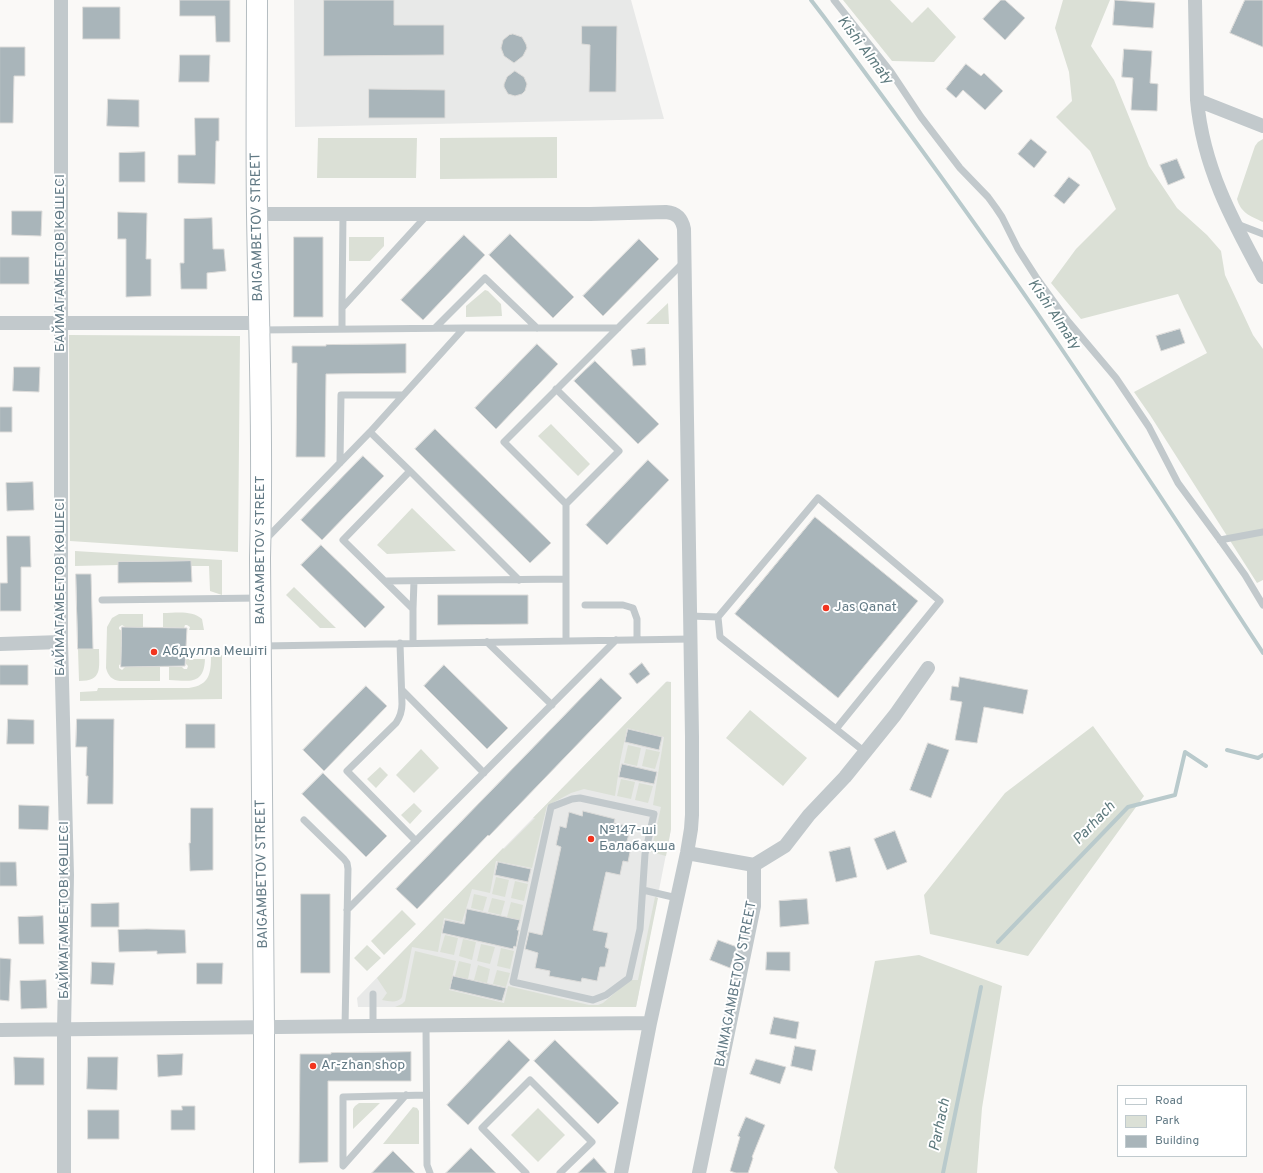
<!DOCTYPE html>
<meta charset="utf-8">
<style>
body{margin:0}
#map{position:relative;width:1263px;height:1173px;overflow:hidden;background:#faf9f7;font-family:Overpass,sans-serif}
canvas{display:block}
.legend{position:absolute;left:1117px;top:1085px;width:130px;height:72px;box-sizing:border-box;background:#fff;border:1px solid #c0cace;margin:0;padding:5px 7px;list-style:none;font-size:12px;color:#627a85}
.legend li{display:flex;align-items:center;gap:8px;height:20px}
.legend b{width:20px;border:1px solid #c0cace}
</style>
<div id="map">
<canvas width="1263" height="1173"></canvas>
<ul class="legend">
<li><b style="height:5px;background:#fff"></b>Road</li>
<li><b style="height:11px;background:#dbe0d6"></b>Park</li>
<li><b style="height:11px;background:#a9b5ba"></b>Building</li>
</ul>
</div>
<script>
const ctx = document.querySelector('canvas').getContext('2d');
ctx.lineJoin = 'round';
function paint(path, color) { ctx.fillStyle = color; ctx.fill(path, 'evenodd'); }
function trace(path, color, width, dash) { ctx.strokeStyle = color; ctx.lineWidth = width; ctx.lineCap = dash ? 'butt' : 'round'; ctx.setLineDash(dash || []); ctx.stroke(path); }
function write(font, color, halo, rows, align = 'center') {
  ctx.font = font + ' Overpass,sans-serif'; ctx.lineWidth = 4; ctx.setLineDash([]); ctx.textBaseline = 'middle'; ctx.strokeStyle = halo; ctx.fillStyle = color; for (const [text, x, y, turn = 0] of rows) {
    ctx.save(); ctx.translate(x, y); ctx.rotate((+turn || 0) * Math.PI / 180); ctx.textAlign = isNaN(turn) ? turn : align; if (halo) ctx.strokeText(text, 0, 0); ctx.fillText(text, 0, 0); ctx.restore();
  }
}
const built = new Path2D(`
 M294,0h337l33,119 -369,8z
 M667,681l4,1v147l-35,178h-278l-1,-9z`);
const green = new Path2D(`
 M843,0h47l22,23 16,-16 28,30 -22,25 -42,-1z
 M1063,0h47l-19,46 23,34 35,86 28,42 30,27 14,16 4,24 28,60 10,14v231l-6,3 -107,-168 -16,-23 73,-39 -23,-46 -6,-13 -97,25 -30,-36 25,-34 40,-40 -26,-58 -34,-34 16,-16 -3,-29 -14,-44z
 M557,137v41l-117,1v-41z
 M318,138h99l-1,40h-99z
 M1263,139v83c-13,-6 -22,-9 -26,-23l18,-53 3,-4z
 M349,237h35v9l-14,15h-21z
 M485,290l3,1 13,13 1,12 -36,1v-11z
 M668,303l1,21h-23z
 M69,335l171,1 -2,216 -168,-11z
 M551,424l39,40 -12,12 -40,-40z
 M412,508l44,43 -69,3 -10,-9z
 M75,551l147,9v35l-12,-4 -1,-25h-18v-5l-73,1v3l-43,1z
 M294,587l42,41h-16l-34,-33z
 M163,613c13,0 29,-3 39,6l2,11h-15l1,-3 -3,-2h-2l-1,3 -21,-1z
 M119,614h24v13h-18l-3,-2 -3,2v2l3,2 -1,33 -2,1v3l3,2 3,-3h35v14h-40c-8,-1 -12,-5 -14,-13l1,-41 5,-9z
 M78,649h21c0,19 4,32 -20,32z
 M211,655h11v44l-142,2v-9l17,-1 1,-3h91c21,-3 22,-15 22,-33z
 M186,659h19c-1,26 -15,22 -36,21v-13h13l2,2h3l1,-3 -2,-2z
 M666,682h5v147l-5,27 -15,-4 10,-45 -8,-2 11,-68 -37,-9 -7,34 -5,34 -31,-7 -13,4 -24,13 -15,62 -36,-7 -6,32 -18,-4 -10,33 -18,-4 -6,34 -26,-5 -10,50c-5,7 -13,4 -20,3l5,-7 -10,-15 126,-130 1,1 31,-31h-2z
 M750,710l57,48 -24,28 -57,-48z
 M1093,726l51,70 -116,160 -98,-22 -6,-39 81,-102z
 M628,745l13,3 -4,18 -13,-3z
 M421,749l18,19 -25,25 -18,-18z
 M646,749l14,3 -5,17 -13,-3z
 M380,767l8,8 -12,13 -9,-9z
 M621,779l14,3 -4,17 -14,-3z
 M639,783l14,3 -5,17 -13,-3z
 M414,803l8,8 -12,13 -9,-9z
 M496,877l13,3 -4,17 -13,-3z
 M515,881l13,3 -4,17 -13,-3z
 M474,894l13,3 -4,14 -12,-3z
 M655,897l3,1 -22,109h-241l7,-3 3,-3 10,-50 41,10 -7,29 55,13 4,-17 81,19h9l5,-2 27,-23h8z
 M492,898l13,3 -4,14 -13,-3z
 M511,902l12,3 -3,15 -13,-3z
 M402,910l14,14 -32,31 -13,-14z
 M445,935l13,3 -4,17 -14,-3z
 M463,939l13,3 -4,18 -13,-4z
 M481,944l14,3 -5,17 -13,-3z
 M367,945l14,13 -14,13 -13,-13z
 M501,948l13,3 -4,18 -13,-3z
 M919,955l83,31 -20,122 -5,65h-139l-4,-5 41,-207z
 M459,961l12,3 -3,15 -13,-3z
 M478,965l12,4 -3,14 -13,-3z
 M497,970l13,3 -4,14 -13,-3z
 M359,1103h21l-27,26v-20l2,-3z
 M413,1107l4,1 2,3v33h-36z
 M538,1108l27,27 -27,27 -27,-27z`);
const stream = new Path2D(`
 M811,0l13,17c76,103 152,206 224,312 73,107 144,215 215,324
 M1227,750l31,8 5,-3
 M998,942l130,-135 47,-12 10,-43 21,14
 M943,1173l38,-186`);
const building = new Path2D(`
 M180,0h50v42h-14l-1,-26h-35z
 M324,0h70v25h50v30l-120,1z
 M1001,0h4l20,18 -20,22 -22,-21z
 M1115,0l40,3 -2,25 -40,-3z
 M1245,0h18v47l-33,-14z
 M83,7h37v32h-37z
 M582,26h35l-1,66h-27l1,-47 -8,-1z
 M513,34l9,3 4,7 1,4 -4,8 -9,7 -10,-7 -3,-8 2,-8 6,-5z
 M0,47h25v29h-11l-1,47h-13z
 M1124,49l28,2 -2,32 8,1 -1,27 -26,-1 2,-32 -11,-1z
 M180,55h30l-1,27h-30z
 M966,64l15,12 3,-3 19,18 -18,19 -22,-20 -7,8 -10,-9z
 M515,71l9,6 3,7 -2,7 -3,3 -7,2 -7,-2 -4,-7v-3l3,-7z
 M369,89l76,1v28h-76z
 M108,99l31,1v27l-32,-1z
 M195,118h24v23h-3l-1,43 -37,-1v-28h17z
 M1031,139l16,13 -13,16 -16,-14z
 M145,152v30h-26v-29z
 M1177,159l8,19 -17,7 -8,-20z
 M1069,177l11,8 -16,19 -10,-8z
 M12,211h30l-1,25 -29,-1z
 M118,212l29,1 -1,46h5v37l-25,1v-58h-8z
 M212,218l1,31h11l2,22 -19,2v16h-26l-1,-26h4v-44z
 M510,234l64,63 -21,21 -64,-63z
 M464,235l21,20 -62,65 -22,-20z
 M294,237h29v80h-29z
 M639,239l20,20 -56,57 -20,-20z
 M0,257h29v27h-29z
 M1180,329l5,14 -24,8 -5,-15z
 M406,344v29l-80,1 -1,83h-29l1,-94h-5v-17h34v-1z
 M537,344l21,20 -62,65 -21,-21z
 M645,348l1,17 -13,1 -2,-16z
 M595,361l64,63 -21,20 -64,-63z
 M14,367h26l-1,25 -26,-1z
 M0,407h12v25h-12z
 M435,429l116,114 -21,20 -115,-114z
 M363,456l21,20 -62,64 -21,-20z
 M648,460l21,20 -62,65 -21,-20z
 M33,482l1,28 -27,1 -1,-28z
 M815,517l103,84 -80,97 -103,-84z
 M7,536h23l1,31h-10v44h-21v-28h7z
 M321,545l64,62 -20,21 -64,-63z
 M191,561l1,21 -74,1v-21z
 M76,574h15l2,75h-15z
 M438,595h90v29l-90,1z
 M122,627l65,1 -2,38 -64,1z
 M642,663l8,11 -13,10 -8,-10z
 M0,665h28v20h-28z
 M444,665l64,63 -21,21 -63,-63z
 M960,677l68,13 -5,24 -39,-7 -7,36 -22,-3 7,-38 -12,-2 2,-14 6,1z
 M601,678l21,20 -133,138 -1,-1 -71,74 -21,-20z
 M366,686l21,20 -63,65 -21,-21z
 M8,719l26,1v24h-27z
 M77,719h37l-1,85h-26l1,-28h-2l1,-29h-11z
 M186,724h29v24h-29z
 M628,729l34,8 -3,13 -34,-8z
 M928,743l21,7 -18,48 -21,-8z
 M622,764l35,8 -3,12 -35,-7z
 M323,773l64,63 -21,21 -64,-63z
 M19,805l30,1 -1,24 -29,-1z
 M191,808h22v62l-23,1 -1,-28h1z
 M583,811l32,8 -1,4 17,4 -4,14 5,1 -4,20 -5,-1 -3,14 -14,-3 -13,58 15,3 -3,14 4,2 -4,18h-5l-3,14 -15,-3 -1,4 -32,-6 1,-5 -15,-3 3,-15 -13,-4 4,-17 13,3 19,-88 -5,-2 4,-19 6,2 3,-16 13,4z
 M895,831l12,31 -20,8 -13,-31z
 M850,847l7,30 -21,5 -7,-30z
 M0,862h16l1,24h-17z
 M498,862l33,7 -3,13 -33,-7z
 M301,894h29v79h-29z
 M807,899l2,25 -29,3 -1,-26z
 M119,903v24h-28v-23z
 M467,909l53,11 -3,10h2l-3,17 -2,-1 -1,3 -71,-16 3,-13 19,4z
 M43,916l1,28h-25l-1,-27z
 M147,929l38,1 1,23 -29,1v-3l-38,1 -1,-22z
 M718,940l19,7 -7,21 -20,-8z
 M767,952h23v19l-24,-1z
 M0,958l11,1 -2,42 -9,-1z
 M92,962l23,1 -2,22 -22,-1z
 M197,963h26l-1,21h-25z
 M453,976l53,12 -4,13 -52,-12z
 M46,980l1,28 -26,1 -1,-28z
 M774,1017l25,5 -3,17 -26,-5z
 M509,1040l21,20 -62,65 -21,-20z
 M555,1040l64,63 -21,21 -64,-63z
 M795,1046l21,4 -4,21 -21,-5z
 M411,1052v29h-83v81l-29,1 1,-109h31v-1z
 M183,1054l-1,21 -24,2 -1,-22z
 M14,1057l30,1v27h-29z
 M88,1057h30l-1,33 -30,-1z
 M756,1059l30,8 -6,17 -30,-10z
 M182,1106h13v24h-24v-20h11z
 M88,1110h31v29h-31z
 M746,1117l19,8 -13,32 1,1 -5,15h-12l-6,-2 10,-34 -2,-1z
 M471,1148l25,25h-50z
 M393,1151l22,22h-43z
 M594,1158l13,15h-29z`);
const lane = new Path2D(`
 M834,0l57,72 30,45 39,51 28,29 8,11 6,9 16,32 18,28 31,43 49,58 33,49 29,56 42,57 25,35 18,30
 M1237,224l26,10
 M342,308l1,-94
 M435,328l50,-50 52,50
 M342,329v-21l86,-94
 M260,330l204,-2
 M556,389l63,62 -53,53
 M340,463l1,-68h62
 M410,471l109,109
 M1220,540l43,-8
 M264,541l106,-109
 M385,581l181,-2
 M102,600l158,-2
 M585,605h38l10,3 4,11v21
 M413,609l1,-28
 M690,616l28,1
 M566,641v-137l-62,-62 180,-180
 M487,642l65,63
 M400,643l2,61c0,8 -2,13 -6,19l-49,48 69,70
 M413,643v-34l-70,-69 67,-69 -40,-39 94,-104h154
 M263,646l428,-7
 M402,690l82,83
 M836,729l104,-128 -122,-103 -100,119 2,20 145,115
 M580,798l74,16 -9,40 -5,75 -11,49 -23,17 -13,5 -80,-18 38,-175 21,-8z
 M304,820l40,39 3,4 1,6 -3,158
 M643,890l34,8
 M347,910l269,-270
 M373,1026v-32
 M426,1026l1,139 3,8
 M406,1095l-63,71v-69l83,-2
 M526,1173l-44,-45 48,-48 62,62 -32,31`);
const street = new Path2D(`
 M61,0v642l6,233 -3,155v143
 M1195,0l2,100c6,67 35,120 66,177
 M1197,100l66,26
 M257,214h333l76,-2c11,1 16,7 18,17l8,508v78l-1,14 -4,24 -37,170 -29,150
 M0,323h260
 M0,644l61,-2
 M687,853l67,12
 M0,1030l650,-7
 M699,1173l55,-267v-41l31,-19 24,-31 36,-38 50,-62 33,-47`);
const secondary = new Path2D(`
 M257,0c0,71 -1,143 0,214 2,115 6,230 3,344l4,470v145`);
const markers = [
 [826,608,4,"#f2341f"],
 [154,652,4,"#f2341f"],
 [591,839,4,"#f2341f"],
 [313,1066,4,"#f2341f"]
];
const streetNames = [
 ["BAIGAMBETOV STREET",258,227,-91],
 ["БАЙМАГАМБЕТОВ КӨШЕСІ",61,263,-90],
 ["BAIGAMBETOV STREET",261,550,-90],
 ["БАЙМАГАМБЕТОВ КӨШЕСІ",61,587,-90],
 ["BAIGAMBETOV STREET",263,874,-91],
 ["БАЙМАГАМБЕТОВ КӨШЕСІ",65,910,-90],
 ["BAIMAGAMBETOV STREET",737,984,-79]
];
const poiNames = [
 ["Jas Qanat",834,608],
 ["Абдулла Мешіті",162,652],
 ["№147-ші",599,831],
 ["Балабақша",599,847],
 ["Ar-zhan shop",321,1066]
];
const waterNames = [
 ["Kіshі Almaty",864,51,53],
 ["Kіshі Almaty",1053,315,56],
 ["Parhach",1095,824,-46],
 ["Parhach",941,1125,-78]
];
paint(built, '#e8e9e8');
paint(green, '#dbe0d6');
trace(stream, '#b9cacc', 4);
paint(building, '#a9b5ba');
trace(building, '#dcdbd9', 1);
trace(secondary, '#b5bdc1', 22);
trace(lane, '#c2c9cc', 7);
trace(street, '#c2c9cc', 14);
trace(secondary, '#fff', 20);
for (const [x, y, r, color] of markers) { const dot = new Path2D(); dot.arc(x, y, r, 0, 2 * Math.PI); ctx.fillStyle = color; ctx.fill(dot); trace(dot, '#fff', 1.5); }
write('14px', '#627a85', '#fff', streetNames);
write('14px', '#627a85', '#fff', poiNames, 'left');
write('italic 15px', '#5e7a7e', '#fff', waterNames);
</script>
